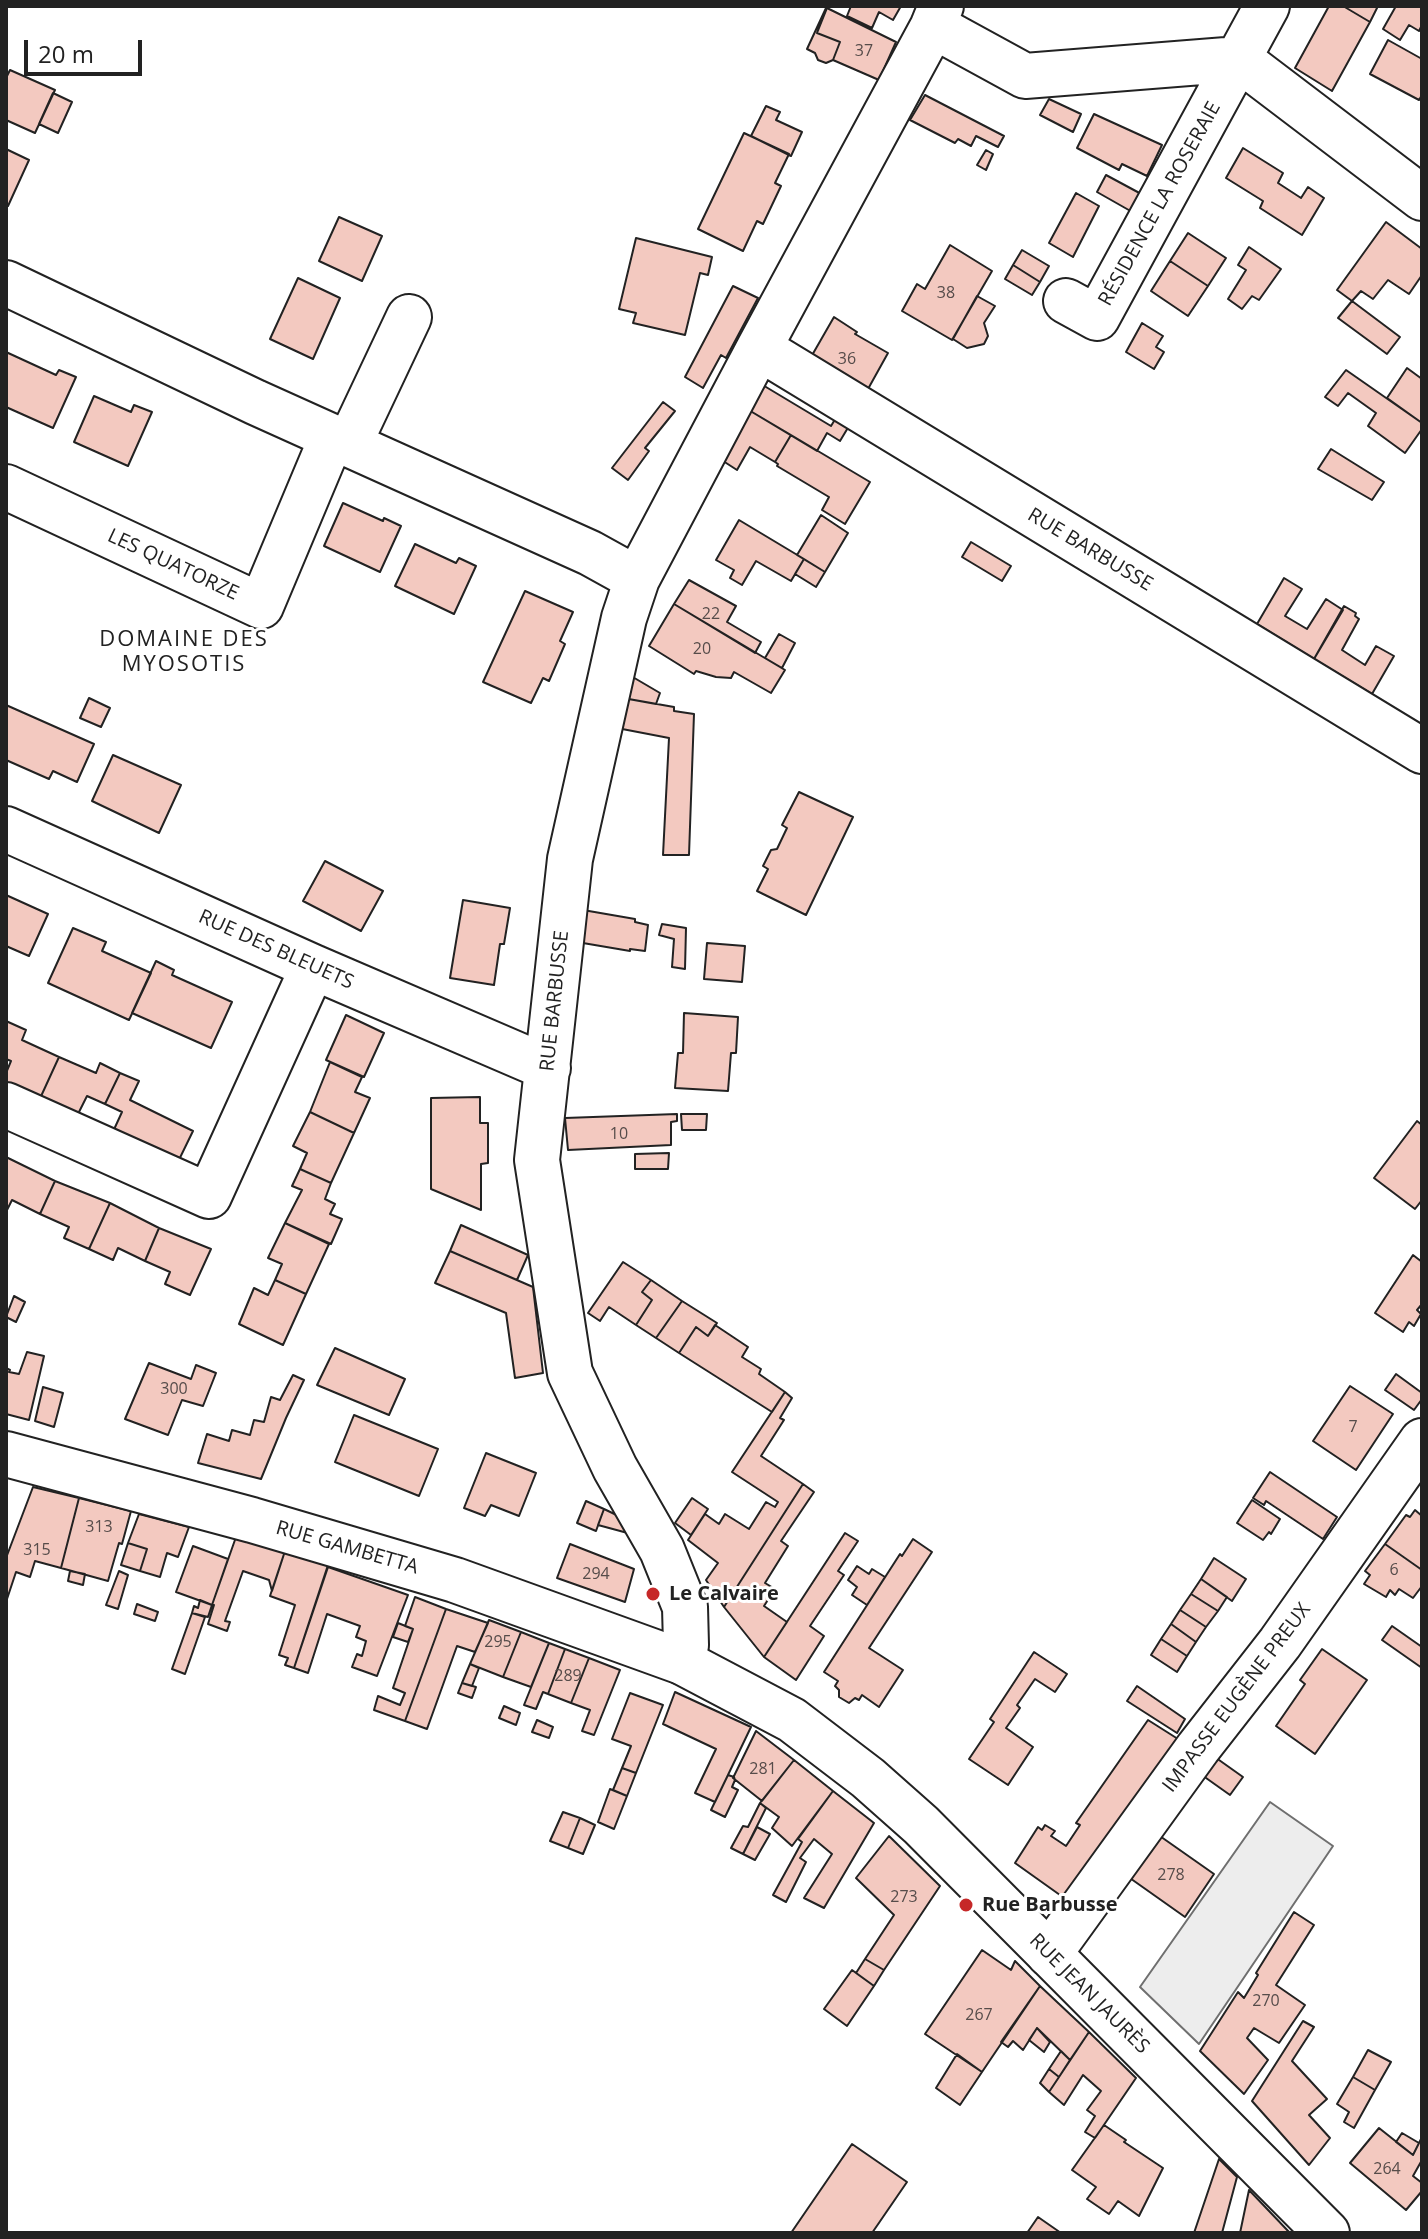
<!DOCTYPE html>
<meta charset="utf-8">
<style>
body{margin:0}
#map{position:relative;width:1428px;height:2239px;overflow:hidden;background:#fff;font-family:"Open Sans",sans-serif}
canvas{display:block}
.frame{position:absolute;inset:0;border:8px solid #222;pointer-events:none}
.scale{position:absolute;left:24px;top:40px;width:118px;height:36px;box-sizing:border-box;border:4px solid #222;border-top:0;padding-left:10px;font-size:24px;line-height:28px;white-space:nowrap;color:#222;-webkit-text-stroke:6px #fff;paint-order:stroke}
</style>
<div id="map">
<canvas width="1428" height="2239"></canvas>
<div class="frame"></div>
<div class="scale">20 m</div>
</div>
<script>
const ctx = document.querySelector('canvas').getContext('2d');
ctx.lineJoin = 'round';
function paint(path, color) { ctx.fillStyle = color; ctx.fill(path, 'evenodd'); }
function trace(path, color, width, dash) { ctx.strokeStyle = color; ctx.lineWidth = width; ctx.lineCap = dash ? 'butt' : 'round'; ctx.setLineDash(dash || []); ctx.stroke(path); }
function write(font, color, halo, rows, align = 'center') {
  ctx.font = font + ' "Open Sans",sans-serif'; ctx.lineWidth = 6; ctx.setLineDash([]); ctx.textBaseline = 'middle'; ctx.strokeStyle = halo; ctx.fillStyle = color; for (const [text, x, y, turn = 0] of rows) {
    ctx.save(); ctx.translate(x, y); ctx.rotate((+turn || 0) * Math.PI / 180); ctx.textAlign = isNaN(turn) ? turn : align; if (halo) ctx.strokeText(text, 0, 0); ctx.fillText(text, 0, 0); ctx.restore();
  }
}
const parking = new Path2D(`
 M1270,1802l63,44 -134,198 -59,-57z`);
const building = new Path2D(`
 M851,6h50l-8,14 -14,-8 -7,16 -25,-12z
 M1329,6h14l27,16 -38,69 -37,-23z
 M1343,6h35l-8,16z
 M1396,6l26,1v18l-3,6 -10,-6 -9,15 -17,-11z
 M826,8l-9,25 23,9 -7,18 -7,3 -8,-3 -3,-7 -8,-4z
 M827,8l69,34 -17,38 -46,-20 7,-18 -23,-9z
 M1388,40l34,19v36l-3,5 -49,-26z
 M10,70l45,20 -20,43 -29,-13v-42z
 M53,93l19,9 -14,31 -19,-9z
 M925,95l79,41 -6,11 -22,-11 -5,10 -13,-7 -3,4 -45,-23z
 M1049,99l32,15 -8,18 -33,-17z
 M766,106l14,6 -4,8 26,12 -11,24 -40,-20z
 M1094,114l68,31 -15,31 -25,-12 -3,6 -42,-22z
 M744,133l45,21 -14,29 6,3 -18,38 -6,-3 -14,30 -45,-22z
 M1243,148l40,25 -5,10 23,15 7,-11 16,11 -22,37 -42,-27 3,-7 -37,-23z
 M6,149l23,11 -21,46 -2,-1z
 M986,150l7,4 -7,16 -9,-5z
 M1106,175l39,21 -11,17 -37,-21z
 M1076,193l23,13 -26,51 -24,-14z
 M339,217l43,19 -20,45 -43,-20z
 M1386,222l36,27v26l-13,19 -21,-14 -15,19 -12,-8 -9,10 -15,-11z
 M1188,233l38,25 -18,28 -38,-25z
 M636,238l76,19 -4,18 -8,-2 -15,62 -52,-12 3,-10 -17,-4z
 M950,245l42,26 -40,69 -50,-29 15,-27 8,5z
 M1249,247l32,22 -22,31 -7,-4 -10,13 -14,-10 18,-29 -8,-5z
 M1022,250l27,16 -9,16 -27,-17z
 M1170,261l38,25 -20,30 -37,-25z
 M1013,265l27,17 -8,13 -27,-16z
 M298,278l42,20 -27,61 -43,-20z
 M733,286l25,12 -32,60 -5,-3 -18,33 -18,-11z
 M977,296l18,10 -11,17 4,13 -4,8 -17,4 -14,-9z
 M1352,301l48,36 -13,17 -49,-36z
 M834,317l23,15 -2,2 33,19 -25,45 -56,-34z
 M1142,323l21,13 -7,11 8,5 -10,17 -28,-17z
 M6,352l50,23 3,-5 17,7 -23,51 -47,-21z
 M1407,368l15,11v44l-35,-25z
 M1346,370l76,53v6l-17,24 -37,-27 8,-13 -28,-20 -10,13 -13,-9z
 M761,384l70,42 11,-18 13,8 -15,25 -13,-8 -10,18 -70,-42z
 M94,396l37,16 3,-7 18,7 -24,54 -54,-24z
 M663,402l12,9 -30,37 4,3 -21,29 -16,-12z
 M747,409l44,26 -16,27 -25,-15 -13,23 -17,-11z
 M791,435l79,47 -25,42 -23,-14 7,-13 -52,-31 1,-2 -3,-2z
 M1331,449l53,33 -12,18 -54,-31z
 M343,503l40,18 1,-3 17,8 -21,46 -56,-26z
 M821,515l27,18 -23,39 -28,-17z
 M739,520l65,39 -13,22 -35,-20 -14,24 -12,-7 4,-8 -18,-10z
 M971,542l40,24 -9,15 -40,-24z
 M415,544l41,19 3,-5 17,8 -22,48 -59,-28z
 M804,559l21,13 -9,15 -21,-13z
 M1284,578l18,11 -17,27 22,13 19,-30 17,11 -29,49 -57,-35z
 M689,580l47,26 -9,16 34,20 -6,11 -81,-49z
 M525,591l48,21 -13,29 5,3 -16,37 -6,-3 -12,25 -48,-21z
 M674,604l111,66 -14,23 -37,-21 -3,6 -15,-1 -20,-6 -2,3 -45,-28z
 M1344,606l12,7 -1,3 4,3 -17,31 23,15 11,-19 18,10 -22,38 -58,-35z
 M779,634l16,9 -13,25 -17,-10z
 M631,676l29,17 -4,11 -33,-6z
 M89,698l21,10 -9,19 -21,-9z
 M623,698l51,9v4l20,3 -5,141h-26l6,-117 -52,-10z
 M6,705l88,39 -17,38 -24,-11 -4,8 -43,-19z
 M113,755l68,30 -22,48 -67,-32z
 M799,792l54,25 -47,98 -49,-24 11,-22 -5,-3 8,-16 6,-1 10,-21 -5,-3z
 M325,861l58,30 -22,40 -58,-30z
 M6,895l42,19 -19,42 -23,-10z
 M463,900l47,8 -6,36h-4l-6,41 -44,-7z
 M583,910l52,9v3l13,3 -3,26 -15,-2v2l-53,-9z
 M662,924l24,4 -1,41 -13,-2 2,-28 -15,-4z
 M73,928l33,14 -4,9 49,22 -22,47 -81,-37z
 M707,943l38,3 -3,36 -38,-3z
 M156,961l18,9 -2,5 60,27 -21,46 -79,-35z
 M684,1013l54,4 -2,36h-5l-3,38 -53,-3 3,-35h5z
 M346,1015l38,18 -20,44 -38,-17z
 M6,1021l20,9 -4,10 37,17 -22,48 -31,-18v-14l5,-12 -5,-2z
 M59,1057l37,16 4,-10 20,10 -15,31 -18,-8 -11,22 -39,-13z
 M330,1062l32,15 -7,15 15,6 -16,35 -44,-21z
 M120,1073l19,8 -9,19 63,31 -19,39 -63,-34 11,-24 -17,-8z
 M480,1097v26h8v40l-7,1v46l-50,-21v-91z
 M310,1112l44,21 -23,50 -31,-14 7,-16 -14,-7z
 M677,1114v7l-6,1v23l-103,5 -3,-32z
 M681,1114h26l-1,16h-24z
 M1417,1121l5,4v75l-7,9 -41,-31z
 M669,1153l-1,16h-33v-15z
 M6,1157l49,24 -15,33 -28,-14 -6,12z
 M300,1169l31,14 -6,16 10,5 -5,10 12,5 -11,25 -46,-21 17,-33 -10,-4z
 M55,1181l55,22 -21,46 -25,-11 5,-11 -29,-13z
 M110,1203l49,25 -14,33 -27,-13 -5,12 -24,-11z
 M285,1223l44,21 -23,50 -31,-14 7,-16 -14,-6z
 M461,1225l67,30 -11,25 -67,-29z
 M159,1228l52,21 -21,46 -25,-11 5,-12 -25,-11z
 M450,1251l83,36 10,86 -28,5 -9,-65 -71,-30z
 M1413,1255l9,7v42l-5,6 4,4 -7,12 -5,-4 -6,10 -28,-19z
 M623,1262l28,18 -9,12 10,8 -16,25 -27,-18 -9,14 -12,-8z
 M275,1280l31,14 -23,51 -44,-21 15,-36 14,7z
 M651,1280l31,21 -26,37 -20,-13 16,-25 -10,-8z
 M14,1296l11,6 -9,20 -10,-5z
 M682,1301l35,22 -9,13 -12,-9 -17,26 -23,-15z
 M715,1325l33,22 -6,10 19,12 -2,5 26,18 -13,20 -93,-59 17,-26 12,9z
 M335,1348l70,31 -16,36 -72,-30z
 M27,1352l17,4 -15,64 -23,-6v-46l4,2 -1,2 10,2z
 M149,1363l42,16 5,-14 20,8 -13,33 -21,-6 -14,35 -43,-16z
 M1396,1374l26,19v6l-8,11 -29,-20z
 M293,1375l11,5 -18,38 -25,61 -63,-16 9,-29 22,7 3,-11 18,5 4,-15 10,2 7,-25 9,3z
 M1350,1386l43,28 -37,56 -43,-29z
 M43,1387l20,6 -9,34 -19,-6z
 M785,1392l7,6 -12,20 4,2 -23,36 42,28 -79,123 -18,-27 12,-17 -30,-23 17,-26 14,10 6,-10 24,15 17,-27 9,5 3,-5 -46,-30z
 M354,1415l84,34 -19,47 -84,-34z
 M486,1453l50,20 -17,43 -28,-11 -6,11 -21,-8z
 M1270,1472l67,45 -14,22 -57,-38 -2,4 -11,-7z
 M803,1484l11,8 -33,49 7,5 -23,37 10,6 -11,17 23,16 -23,35 -40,-50z
 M33,1487l46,11 -18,70 -26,-7 -5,16 -14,-5 -10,30v-44z
 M79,1498l52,13 -9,33 -3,-1 -11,38 -47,-13z
 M692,1498l16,11 -17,26 -16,-12z
 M1252,1500l28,19 -9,15 -2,-2 -6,8 -26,-17z
 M586,1501l18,8 -8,22 -19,-8z
 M604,1509l23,11 8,15 -37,-10z
 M1415,1510l7,6v54l-37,-26 21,-29 4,2z
 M139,1514l50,13 -11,30 -11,-4 -7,24 -20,-6 7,-22 -19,-6z
 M845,1533l13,8 -20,30 6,4 -34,51 14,10 -28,44 -32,-23z
 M236,1537l49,14 -13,40 -3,-11 -26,-9 -18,50 5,1 -3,9 -19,-7 6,-19h-2z
 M913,1539l19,13 -63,96 34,22 -24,37 -17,-12 -3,5 -4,-2 -6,5 -10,-6v-7l-4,-4 3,-5 -14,-9 76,-118 2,2z
 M128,1543l19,6 -7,22 -19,-6z
 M570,1544l64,25 -9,33 -68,-24z
 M1385,1544l37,26v16l-9,12 -14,-9 -4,6 -5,-5 -4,7 -22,-13 6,-9 -5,-4z
 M193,1546l35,13 -16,46 -36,-13z
 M285,1551l43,14 -34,103 -9,-3 3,-7 -9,-3 16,-50 -25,-9z
 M1214,1558l32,21 -14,22 -31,-22z
 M857,1566l12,8 3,-5 13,8 -18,28 -15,-10 5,-8 -9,-7z
 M328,1567l80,28 -31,81 -25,-9 5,-13 5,2 4,-15 -10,-4 4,-11 -33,-12 -19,59 -14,-5z
 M70,1571l15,3 -2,11 -15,-4z
 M119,1571l9,4 -10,34 -12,-4z
 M1201,1579l26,18 -9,14 -27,-17z
 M1191,1594l27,17 -12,16 -26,-17z
 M415,1597l31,12 -41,112 -31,-11 4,-14 22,9 5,-12 -12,-5 20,-59 -8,-3z
 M200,1600l12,5 -4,12 -16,-4 2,-7 4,2z
 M137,1604l21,8 -3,9 -21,-7z
 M446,1609l42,14 -13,29 -18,-6 -30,83 -22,-8z
 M1180,1610l26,17 -10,15 -25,-18z
 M192,1613l13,4 -20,57 -13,-5z
 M489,1620l32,12 -18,45 -33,-13z
 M398,1623l15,6 -5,13 -15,-5z
 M1171,1624l25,18 -9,14 -26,-17z
 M1392,1626l30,21v21l-40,-28z
 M521,1632l28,11 -18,44 -28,-10z
 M1161,1639l26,17 -10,16 -26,-17z
 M549,1643l16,6 -17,45 -5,-2 -7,17 -12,-4z
 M565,1649l24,9 -18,45 -23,-9z
 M1322,1649l45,31 -52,74 -39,-28 29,-42 -5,-4z
 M1034,1652l33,22 -12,18 -20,-13 -18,26 3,3 -14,20 27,19 -25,38 -39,-26 25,-37 -4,-3z
 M589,1658l31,12 -26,65 -12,-4 8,-21 -19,-7z
 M470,1664l9,4 -7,18 -10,-3z
 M462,1683l14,4 -4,11 -14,-5z
 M1137,1686l48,33 -8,14 -50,-32z
 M675,1692l76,35 -36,75 -20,-9 21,-44 -53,-25z
 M630,1693l33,12 -27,68 -14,-5 9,-22 -19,-7z
 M504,1706l16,7 -4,12 -17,-7z
 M537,1720l16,7 -4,11 -17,-6z
 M1148,1720l30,19 -111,161 -52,-37 23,-36 4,3 3,-5 10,6 -4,5 15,10 14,-21 -4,-2z
 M756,1731l38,29 -32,41 -29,-23z
 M1212,1755l31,22 -13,18 -31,-22z
 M794,1760l39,31 -41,55 -20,-18 7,-11 -19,-14z
 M622,1768l14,5 -9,23 -14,-6z
 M728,1775l6,2 1,3 -3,7 6,3 -13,27 -14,-7z
 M610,1789l17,7 -13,33 -16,-7z
 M833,1791l41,32 -50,85 -20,-10 28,-44 -18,-15 -14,19 6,4 -20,40 -13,-7 29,-53 -4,-3z
 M760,1803l6,5 -23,46 -12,-6 12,-22 5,1z
 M563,1812l17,6 -12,30 -18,-7z
 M580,1818l15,7 -12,29 -15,-6z
 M757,1827l13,7 -15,26 -12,-6z
 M1157,1834l57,40 -29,43 -58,-41z
 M889,1836l51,50 -56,84 -19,-11 29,-44 -38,-37z
 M1294,1912l20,13 -38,60 29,20 -26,38 -25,-15 -7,10 21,22 -24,34 -44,-43 38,-59 6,6 14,-23 -2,-2z
 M982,1950l29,20 4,-9 25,25 -58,86 -57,-38z
 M865,1959l19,11 -10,16 -18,-13z
 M852,1970l22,16 -27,40 -23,-17z
 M1040,1986l49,46 -19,28 -33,-32 -14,22 -10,-9 -5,6 -7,-5z
 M1303,2021l11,6 -22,34 35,38 -18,16 21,23 -21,27 -57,-64z
 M1037,2028l13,14 -6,10 -15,-12z
 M1089,2032l47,46 -41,60 -10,-6 10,-16 -8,-6 14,-19 -18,-16 -19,30 -15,-13z
 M1368,2050l23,12 -16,28 -22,-13z
 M1061,2051l9,9 -11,17 -10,-8z
 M957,2054l25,18 -22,33 -24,-17z
 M1049,2069l10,8 -10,15 -9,-9z
 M1353,2077l22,13 -21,38 -10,-6 5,-10 -12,-8z
 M1104,2125l22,15 -2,2 39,26 -24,48 -21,-15 -9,13 -22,-15 9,-12 -24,-17z
 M1379,2128l34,27 9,-18v23l-9,16 9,7v8l-16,19 -56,-47z
 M1402,2133l17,10 -6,12 -17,-13z
 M852,2144l55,38 -35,51h-81z
 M1219,2159l18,18 -15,56h-28z
 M1249,2190l41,43h-50z
 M1038,2217l23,16h-34z`);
const minor = new Path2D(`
 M932,28l18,7 75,41 214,-17 183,139
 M6,283l249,119 335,151 47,26
 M1066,301l31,17 170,-312
 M759,348l663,403
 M349,444l60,-127
 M6,487l255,119 71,-169
 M6,829l307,138 235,101
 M6,1105l203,91 104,-229
 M682,1662l4,-17 -1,-38 -23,-57 -47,-82 -45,-95 -33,-213 33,-301 54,-241 13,-39 122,-231 173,-320 9,-22
 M1049,1954l149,-206 82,-105 142,-202`);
const major = new Path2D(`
 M6,1454l246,66 203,60 227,82 110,58 76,58 53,47 406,408`);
const markers = [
 [653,1594,8,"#c62828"],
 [966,1905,8,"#c62828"]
];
const numberNames = [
 ["37",864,51],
 ["38",946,293],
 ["36",847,359],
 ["22",711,614],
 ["20",702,649],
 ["10",619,1134],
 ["300",174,1389],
 ["7",1353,1427],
 ["313",99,1527],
 ["315",37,1550],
 ["6",1394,1570],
 ["294",596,1574],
 ["295",498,1642],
 ["289",568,1676],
 ["281",763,1769],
 ["278",1171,1875],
 ["273",904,1897],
 ["270",1266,2001],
 ["267",979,2015],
 ["264",1387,2169]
];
const streetNames = [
 ["RÉSIDENCE LA ROSERAIE",1160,204,-61],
 ["RUE BARBUSSE",1090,550,31],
 ["LES QUATORZE",173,565,25],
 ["RUE DES BLEUETS",276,950,24],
 ["RUE BARBUSSE",555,1001,-84],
 ["RUE GAMBETTA",347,1548,16],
 ["IMPASSE EUGÈNE PREUX",1237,1698,-53],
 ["RUE JEAN JAURÈS",1089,1994,45]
];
const poiNames = [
 ["Le Calvaire",669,1594],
 ["Rue Barbusse",982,1905]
];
const neighbourhoodNames = [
 ["DOMAINE DES",184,640],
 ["MYOSOTIS",184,665]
];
paint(parking, '#ededed');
trace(parking, '#6f6f6f', 2);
paint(building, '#f3c9c0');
trace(building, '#222', 2);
trace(minor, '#222', 48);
trace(major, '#222', 48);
trace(minor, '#fff', 44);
trace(major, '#fff', 44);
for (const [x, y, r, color] of markers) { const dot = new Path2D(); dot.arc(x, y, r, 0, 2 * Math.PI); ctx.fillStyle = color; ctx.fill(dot); trace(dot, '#fff', 3); }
write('16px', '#564c4a', null, numberNames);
write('20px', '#222', '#fff', streetNames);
write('bold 20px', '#222', '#fff', poiNames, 'left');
ctx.letterSpacing = '2px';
write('22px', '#222', '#fff', neighbourhoodNames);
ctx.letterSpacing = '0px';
</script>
